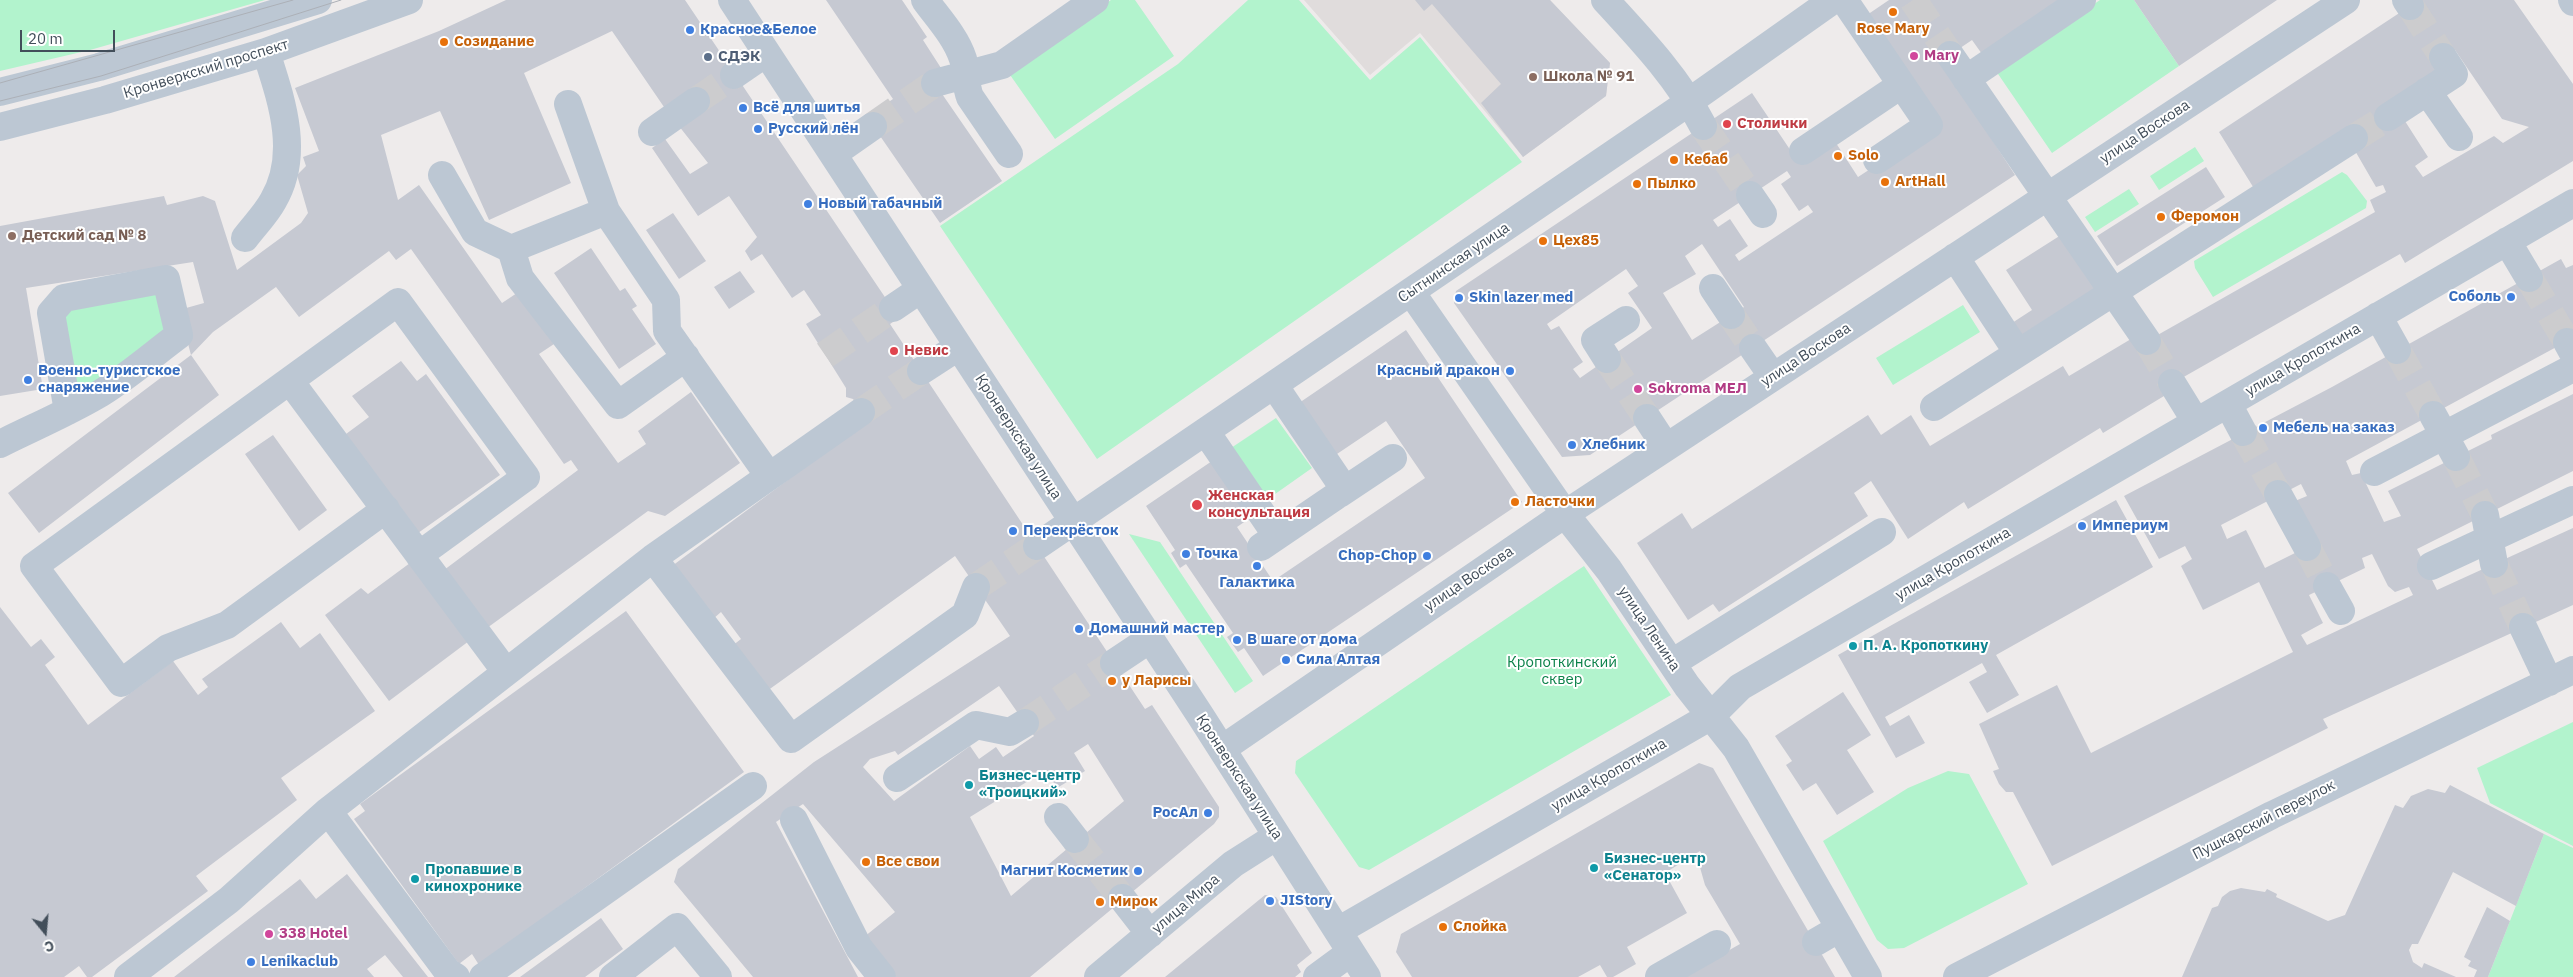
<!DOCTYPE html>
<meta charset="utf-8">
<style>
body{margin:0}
#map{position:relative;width:2573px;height:977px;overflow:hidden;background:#eeebeb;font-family:"IBM Plex Sans",sans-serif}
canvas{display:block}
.north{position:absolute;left:20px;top:907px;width:50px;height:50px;-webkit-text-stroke:4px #fff;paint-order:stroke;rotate:163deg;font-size:14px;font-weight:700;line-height:20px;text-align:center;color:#424e5a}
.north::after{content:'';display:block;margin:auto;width:18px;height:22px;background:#424e5a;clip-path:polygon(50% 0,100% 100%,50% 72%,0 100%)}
.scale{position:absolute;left:20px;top:30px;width:95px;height:22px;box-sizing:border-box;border:2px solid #424e5a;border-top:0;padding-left:6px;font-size:15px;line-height:18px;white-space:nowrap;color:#424e5a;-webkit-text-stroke:4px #fff;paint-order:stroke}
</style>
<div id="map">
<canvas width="2573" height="977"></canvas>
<div class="north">С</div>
<div class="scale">20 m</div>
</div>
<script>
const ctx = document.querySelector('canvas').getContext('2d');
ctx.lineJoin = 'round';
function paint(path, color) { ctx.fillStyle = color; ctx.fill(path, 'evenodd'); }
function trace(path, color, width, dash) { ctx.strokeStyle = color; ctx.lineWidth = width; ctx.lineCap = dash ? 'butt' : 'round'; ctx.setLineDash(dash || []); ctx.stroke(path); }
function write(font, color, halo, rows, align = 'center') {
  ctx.font = font + ' "IBM Plex Sans",sans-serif'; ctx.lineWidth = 4; ctx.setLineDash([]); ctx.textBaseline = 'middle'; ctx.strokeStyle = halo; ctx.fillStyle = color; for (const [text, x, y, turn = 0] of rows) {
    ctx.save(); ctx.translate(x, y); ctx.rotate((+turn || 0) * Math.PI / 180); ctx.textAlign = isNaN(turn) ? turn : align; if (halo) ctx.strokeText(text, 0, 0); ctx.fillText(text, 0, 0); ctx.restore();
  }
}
const education = new Path2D(`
 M1304,0h246l60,63 -4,33 -83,61 -103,-124 -50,42z`);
const green = new Path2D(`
 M0,0h265l-175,50 -90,21z
 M1111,0h24l39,56 -119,83 -47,-67z
 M1248,0h51l71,80 50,-43 102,125 -425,297 -157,-233 238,-162z
 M2100,0h34l45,66 -127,87 -56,-82z
 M2195,147l9,14 -45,29 -9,-14z
 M2342,172l5,3 20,26 -1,7 -153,89 -18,-29 -1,-7z
 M2129,189l10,15 -44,28 -10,-15z
 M161,290l11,40 -97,69 -14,-81 10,-12z
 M1963,305l17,27 -87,53 -17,-27z
 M1276,418l36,50 -44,31 -37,-51z
 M1129,534l31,8 93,139 -18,12z
 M1584,566l87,129 -302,175 -10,-3 -64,-94 1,-12z
 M2573,722v124l-83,-43 -13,-35z
 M1948,771l21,3 59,110 -124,64 -16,1 -11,-9 -54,-99 85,-53z
 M2544,834l29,14v129h-85z`);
const building = new Path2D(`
 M506,0h179l214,318 -9,6 255,385 7,-4 67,102v10l-5,7 -184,153h-134l-32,-40 31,-25 -92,-108 -27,18 82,155h-105l-79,-95 4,-13 136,-107 196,-126 -55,-80 -188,135 -35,-45 9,-7 -20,-27 -8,7 -41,-53 195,-145 -14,-22 -7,-2v-9l-40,-64 15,-9 -17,-25 -12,8 -30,-44 -11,7 -6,-10 12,-14 -28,-41 -31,20 -46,-68 13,-9 25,35 18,-11 -44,-56 -52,-76 -88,42 47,110 -82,37 -49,-109 -59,24 17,65 21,-15 83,118 15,-10 37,51 -15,10 79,109 28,-19 -8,-13 53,-39 49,71 -75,53 -17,-5 -161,117 -43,-58 134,-100 -7,-10 -7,4 -153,-215 -15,11 -7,-9 -90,66 -23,-30 -63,45 -22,23 -12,-45 25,-7 -11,-41 -167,26 17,101 -43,7v-170l164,-30 3,9 36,-9 12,5 22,69 64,-47 7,-10 -11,-38 9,-9 -3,-9 16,-6 -24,-63 144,-57zM999,686l35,50 -31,21 -7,-10 -17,12 -9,-13 -76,55 -31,-34 7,-8 25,-8 3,4zM1088,744l36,57 -113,95 -41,-79 76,-47 11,18 28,-17 -11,-18z
 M826,0h76l25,37 -4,3 18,28 -12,7 73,106 -62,42 -73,-106 26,-18z
 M1415,0h135l60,63 -4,33 -83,61 -42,-54 20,-19 -69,-80 -8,7z
 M1889,0h174l-81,54 -10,-14 -31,21 74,114 -425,280 -28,2 -108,-154 2,-12 296,-198 47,70 35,-23 24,37 83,-54 -77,-106zM1787,171l4,6 -10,7 18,27 9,-6 5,7 -74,49 -4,-6 13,-9 -18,-27 -12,8 -5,-7zM1702,244l42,63 -52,33 -29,-47 33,-19 -11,-18zM1626,269l12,17 -10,7 24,35 -72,50 -7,-9 10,-7 -24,-36 -8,4 -4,-6z
 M2134,0h143l-98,66z
 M2419,0h95l59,84v77l-168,102 -5,-9 -234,133 -2,9 -61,37 -3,-5 -132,81 -4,-7 -56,37 -37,-58 -17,12 14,23 -149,96 -6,-8 -25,16 -51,-77 45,-30 10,16 176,-114 13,20 30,-20 19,31 133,-80 6,10 62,-37 16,2 228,-129 -5,-12 16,-8 -3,-7 -7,2 -22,-38 -99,41 -36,-58zM2455,50l47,69 27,8 -26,16 -9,-7 -71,41 -8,-11 13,-9 -25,-39 40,-48z
 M2206,167l19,30 -108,69 -20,-30z
 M673,213l33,48 -27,18 -33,-49z
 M2061,235l36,54 -73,52 -12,-18 20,-13 -26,-40z
 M591,248l29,43 5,-3 12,18 -5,3 24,35 -37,25 -65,-96z
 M2561,259l5,9 7,-3v73l-227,123 6,14 9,-2 23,49 17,-6 -13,-25 104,-52 -1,-4 82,-41v77l-156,78 20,41 136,-62v77l-250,114 5,9 -276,138 -39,-74h-7l-7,-8 -6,-13 6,-2 -20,-45 78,-39 34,68 202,-101 -34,-70 -56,28 -22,-44 11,-7 -7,-13 -26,13 -35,-63 208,-109zM2301,484l6,12 -12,5 12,46 -42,21 -19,-38 -19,9 -6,-14zM2372,554l16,32 7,6 14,-5 4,8 -106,50 -6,-10 22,-12 -14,-28 56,-27 -3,-10z
 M740,271l15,21 -26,17 -15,-22z
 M1406,330l116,172 -259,174 -19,-28 -6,4 -11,-15 6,-4 -47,-69 -6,4 -9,-15 4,-3 -29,-44 66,-45 38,57 -13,9 36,54 152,-103 -39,-57 -52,35 -35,-53z
 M191,355l28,40 -180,138 -31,-40z
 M401,361l16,20 9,-7 74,101 -82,58 -72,-99 23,-17 -17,-21z
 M273,435l54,75 -28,21 -54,-77z
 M2116,500l37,67 -157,88 23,40 -32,18 -18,-31 18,-10 -5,-9 -97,54 5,9 19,-11 16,28 -29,15 -58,-103z
 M410,563l59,78 -80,60 -64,-86 36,-27 7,6z
 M0,607l31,40 10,-8 14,18 -10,8 43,60 85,-64 25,34 10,-8 -6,-8 79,-57 19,26 20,-15 55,78 -94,67 16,22 -101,76 12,15 -116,86h-5l-8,-11 -15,11h-64z
 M626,611l118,161 -265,193 -7,-11 -13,10 -105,-145 11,-8 -5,-7z
 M1843,692l28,43 -24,15 27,42 -37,23 -21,-32 -13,8 -17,-26 6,-4 -17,-25z
 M1699,763l14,5 122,209h-153l58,-33 -35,-59 -6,-21 6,-4 -5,-9 -35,22 22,40 -60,34 9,17 -23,13h-6l-7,-12 -22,12h-166l-16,-25 5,-18z
 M2450,785l94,49 -28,72 -63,-34 -35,72h-6l-3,6 4,12 9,6 2,-5 32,14h-274l30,-69 6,-2 4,-9 8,-6 11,-3 24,4 2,-3 10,5 -1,3 52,24 17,-6 50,-110 8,3 8,-12 17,-7 17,4z
 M347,874l81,103h-25l-18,-22 -18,14 7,8h-200l126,-98 16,20z
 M1265,895l11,2 36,56 -15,12 4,7 -6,5h-130z
 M2487,907l23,14 -22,56h-14l3,-7 -9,-4 3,-5 -7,-4z
 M601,918l22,31 -38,28h-65z`);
const minorTunnel = new Path2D(`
 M1913,0l37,55
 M2410,6l33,51
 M696,101l38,-26
 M873,126l62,-43
 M1703,126l47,69
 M2354,138l34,-21
 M2529,278l38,64
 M1731,315l22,33
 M2147,341l25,42
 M2397,350l36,65
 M825,355l68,-47
 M1607,359l40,59
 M861,412l60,-41
 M2243,432l35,62
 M2456,457l29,58
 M2307,547l20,39
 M2494,564l29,63
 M976,587l61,-41
 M1025,723l89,-60
 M1075,839l47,59`);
const minor = new Path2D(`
 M732,0l468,715 167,262
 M925,0c13,18 31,37 38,59 4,13 2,26 7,38l39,57
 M1605,0c36,39 73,78 98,126
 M1844,0l85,125 -52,35
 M2406,0l4,6
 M2572,0l1,2
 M1950,55l197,286
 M734,75l32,-22
 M1966,79l116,-79
 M935,83l67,-18 93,-65
 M2427,91l32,46
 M0,92l99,-25 219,-67
 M568,104l38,107 60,89 1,31 102,145
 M2388,117l66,-43 -11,-17
 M0,127l105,-27 161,-48 143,-52
 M652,132l44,-31
 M1803,151l98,-66
 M833,154l40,-28
 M442,175l33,57 36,17 95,-38
 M1750,195l13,19
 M245,238c9,-12 21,-24 28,-37 28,-47 8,-102 -7,-149
 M2507,241l22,37
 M511,249l9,29 98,127 68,-48
 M1955,257l63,96
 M1713,288l18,27
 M1411,292l154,222 44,56 78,116 49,62 132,229
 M893,308l28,-19
 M2378,316l19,34
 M2567,342l6,11
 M1753,348l20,29
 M1607,359l-12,-19 31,-20
 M921,371l37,-24
 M290,381l216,291
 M2172,383l24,39
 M1274,385l71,105
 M2228,404l15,28
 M1934,407l420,-269
 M2433,415l23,42
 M1647,418l19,29
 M1206,432l71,104
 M0,444c32,-16 65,-30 96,-48 29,-17 56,-41 83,-61l-13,-56 -102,19 -13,15 17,98
 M2374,472l199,-104
 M1339,494l54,-36
 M2278,494l29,53
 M386,509l-159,116 -59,23 -47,35 -87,-117 364,-264 128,175 -107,78
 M2485,515l9,49
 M1037,546l639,-435 157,-111
 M1261,547l75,-51
 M653,558l138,181 174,-124 11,-28
 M2431,566l142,-66
 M2327,586l14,25
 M2523,627l26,55
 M1114,663l36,-24
 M1672,663l210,-131
 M1222,749l343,-235 781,-514
 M897,778l79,-53 34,7 15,-9
 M328,811l120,161 8,5
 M1058,817l17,22
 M794,820l65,128 23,29
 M1122,898l28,36
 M1338,931l373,-215 29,-29 833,-484
 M1816,942l24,-14
 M128,977l101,-77 99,-89 325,-253 208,-146
 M483,977l270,-191
 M613,977l64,-50 41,50
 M1098,977l135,-113 44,-28
 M1317,977l34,-25
 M1659,977l58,-33
 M1957,977l315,-162 301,-145`);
const tram = new Path2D(`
 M0,83l293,-83
 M0,101l101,-25 240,-76`);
const markers = [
 [1893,12,5,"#e8710a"],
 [690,30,5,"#3f7fe0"],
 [444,42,5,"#e8710a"],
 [1914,56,5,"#d1479c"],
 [708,57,5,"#5c6f8a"],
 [1533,77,5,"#8d6e63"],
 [743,108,5,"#3f7fe0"],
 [1727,124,5,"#e0444e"],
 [758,129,5,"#3f7fe0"],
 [1838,156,5,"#e8710a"],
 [1674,160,5,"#e8710a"],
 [1885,182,5,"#e8710a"],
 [1637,184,5,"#e8710a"],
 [808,204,5,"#3f7fe0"],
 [2161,217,5,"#e8710a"],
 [12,236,5,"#8d6e63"],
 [1543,241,5,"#e8710a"],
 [2511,297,5,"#3f7fe0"],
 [1459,298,5,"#3f7fe0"],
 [894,351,5,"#e0444e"],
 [1510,371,5,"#3f7fe0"],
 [28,380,5,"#3f7fe0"],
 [1638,389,5,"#d1479c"],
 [2263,428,5,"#3f7fe0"],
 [1572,445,5,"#3f7fe0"],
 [1515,502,5,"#e8710a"],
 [1197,505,6,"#e0444e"],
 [2082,526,5,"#3f7fe0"],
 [1013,531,5,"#3f7fe0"],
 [1186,554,5,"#3f7fe0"],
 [1427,556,5,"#3f7fe0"],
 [1257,566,5,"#3f7fe0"],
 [1079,629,5,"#3f7fe0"],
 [1237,640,5,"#3f7fe0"],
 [1853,646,5,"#0f9aa8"],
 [1286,660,5,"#3f7fe0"],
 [1112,681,5,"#e8710a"],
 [969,785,5,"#0f9aa8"],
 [1208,813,5,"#3f7fe0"],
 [866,862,5,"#e8710a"],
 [1594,868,5,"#0f9aa8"],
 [1138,871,5,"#3f7fe0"],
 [415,879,5,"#0f9aa8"],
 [1270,901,5,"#3f7fe0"],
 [1100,902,5,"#e8710a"],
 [1443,927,5,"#e8710a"],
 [269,934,5,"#d1479c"],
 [251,962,5,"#3f7fe0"]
];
const foodNames = [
 ["Rose Mary",1893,29,"center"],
 ["Созидание",454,42],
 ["Solo",1848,156],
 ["Кебаб",1684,160],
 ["ArtHall",1895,182],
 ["Пылко",1647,184],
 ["Феромон",2171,217],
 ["Цех85",1553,241],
 ["Ласточки",1525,502],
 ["у Ларисы",1122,681],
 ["Все свои",876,862],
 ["Мирок",1110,902],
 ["Слойка",1453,927]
];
const shopNames = [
 ["Красное&Белое",700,30],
 ["Всё для шитья",753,108],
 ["Русский лён",768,129],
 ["Новый табачный",818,204],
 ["Соболь",2501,297,"right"],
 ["Skin lazer med",1469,298],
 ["Военно-туристское",38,371],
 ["снаряжение",38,388],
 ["Красный дракон",1500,371,"right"],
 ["Мебель на заказ",2273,428],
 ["Хлебник",1582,445],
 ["Империум",2092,526],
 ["Перекрёсток",1023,531],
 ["Точка",1196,554],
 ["Chop-Chop",1417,556,"right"],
 ["Галактика",1257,583,"center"],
 ["Домашний мастер",1089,629],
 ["В шаге от дома",1247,640],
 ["Сила Алтая",1296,660],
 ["РосАл",1198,813,"right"],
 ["Магнит Косметик",1128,871,"right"],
 ["JIStory",1280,901],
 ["Lenikaclub",261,962]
];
const hotelNames = [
 ["Mary",1924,56],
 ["Sokroma МЕЛ",1648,389],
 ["338 Hotel",279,934]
];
const serviceNames = [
 ["СДЭК",718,57]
];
const streetNames = [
 ["Кронверкский проспект",206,69,-17],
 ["улица Воскова",2145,132,-33],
 ["Сытнинская улица",1454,263,-34],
 ["улица Воскова",1806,355,-33],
 ["улица Кропоткина",2303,360,-30],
 ["Кронверкская улица",1018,437,57],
 ["улица Кропоткина",1953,564,-30],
 ["улица Воскова",1469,579,-34],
 ["улица Ленина",1649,629,56],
 ["улица Кропоткина",1609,775,-30],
 ["Кронверкская улица",1239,777,57],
 ["Пушкарский переулок",2264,820,-27],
 ["улица Мира",1186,904,-40]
];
const educationNames = [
 ["Школа № 91",1543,77],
 ["Детский сад № 8",22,236]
];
const healthNames = [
 ["Столички",1737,124],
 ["Невис",904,351],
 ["Женская",1208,496],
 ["консультация",1208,513]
];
const cultureNames = [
 ["П. А. Кропоткину",1863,646],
 ["Бизнес-центр",979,776],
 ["«Троицкий»",979,793],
 ["Бизнес-центр",1604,859],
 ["«Сенатор»",1604,876],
 ["Пропавшие в",425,870],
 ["кинохронике",425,887]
];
const parkNames = [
 ["Кропоткинский",1562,663],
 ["сквер",1562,680]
];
paint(education, '#e0dcdc');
paint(green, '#b2f3cd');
paint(building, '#c6c9d2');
trace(minorTunnel, '#ccccce', 28, [28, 14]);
trace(minor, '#bcc7d3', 28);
trace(tram, '#acb0b7', 1);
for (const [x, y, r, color] of markers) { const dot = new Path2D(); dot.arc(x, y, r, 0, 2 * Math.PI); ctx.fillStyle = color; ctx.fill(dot); trace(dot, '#fff', 2); }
write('bold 15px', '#c56008', '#fff', foodNames, 'left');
write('bold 15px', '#366cbe', '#fff', shopNames, 'left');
write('bold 15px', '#b23c85', '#fff', hotelNames, 'left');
write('bold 15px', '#4e5e75', '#fff', serviceNames, 'left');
write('15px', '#424e5a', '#fff', streetNames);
write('bold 15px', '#785e54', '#fff', educationNames, 'left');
write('bold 15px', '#be3a42', '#fff', healthNames, 'left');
write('bold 15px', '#0d838f', '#fff', cultureNames, 'left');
write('15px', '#0c824a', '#fff', parkNames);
</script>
